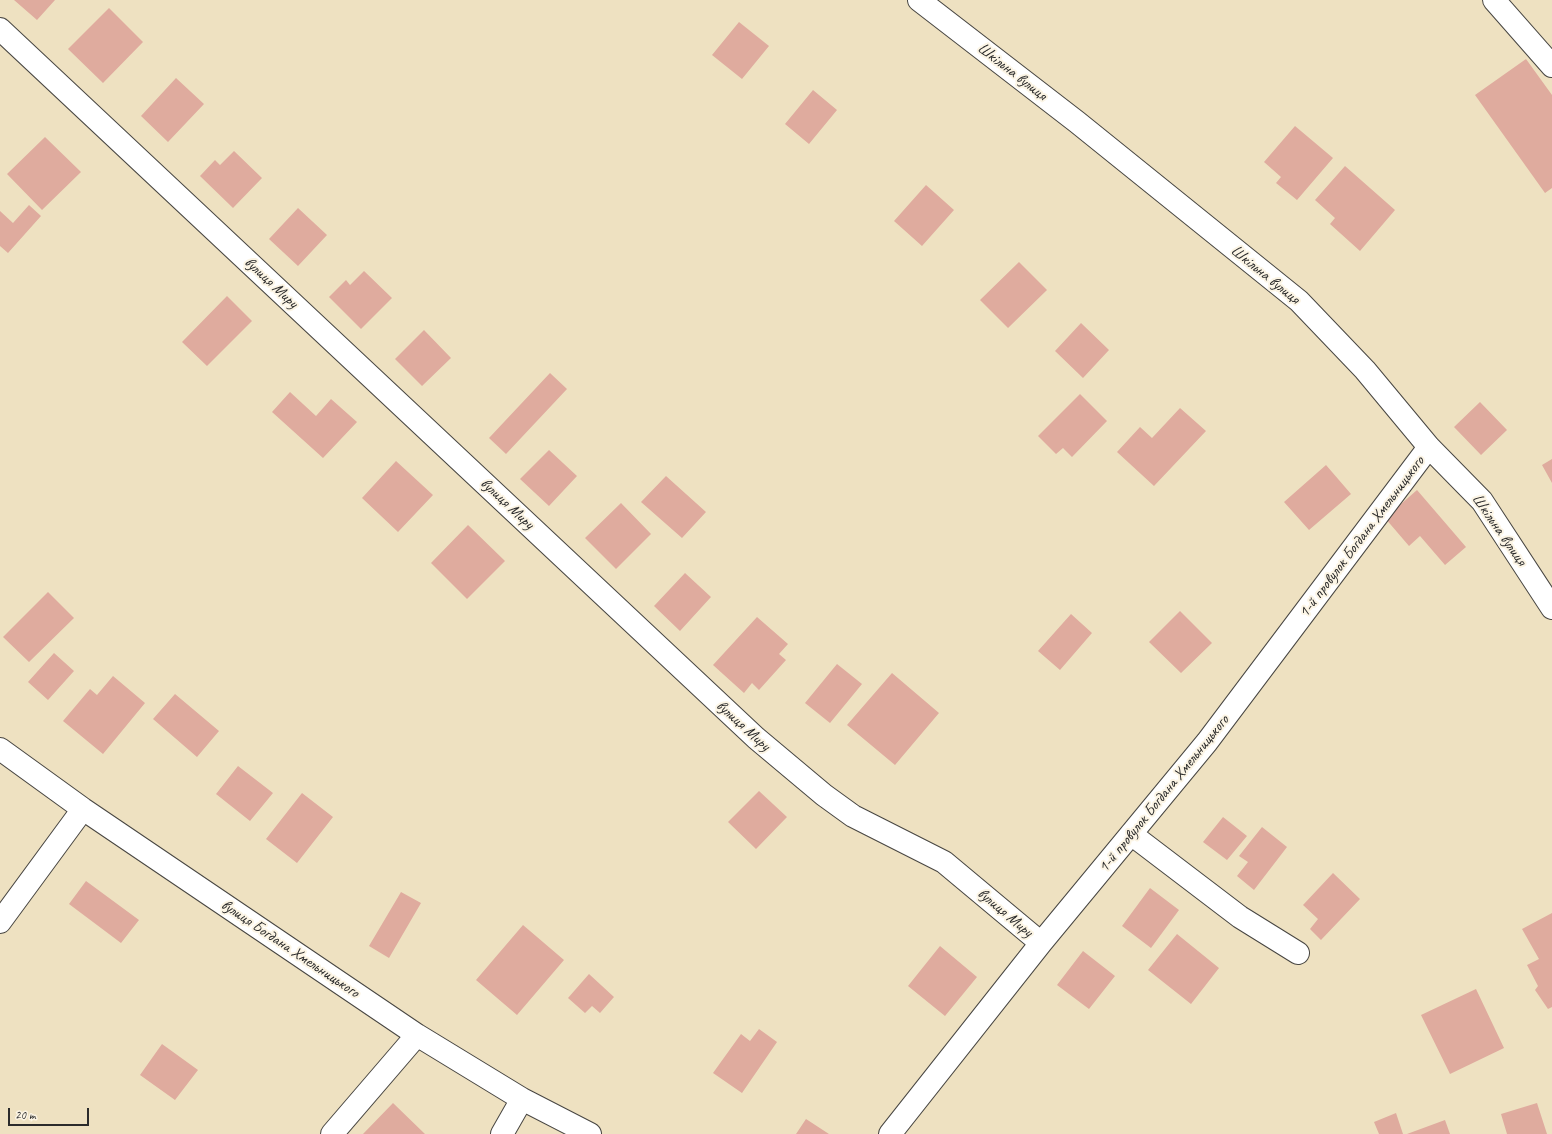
<!DOCTYPE html>
<meta charset="utf-8">
<style>
body{margin:0}
#map{position:relative;width:1552px;height:1134px;overflow:hidden;background:#eee1c1;font-family:Caveat,sans-serif}
canvas{display:block}
.scale{position:absolute;left:8px;top:1108px;width:81px;height:18px;box-sizing:border-box;border:2px solid #2b2b2b;border-top:0;padding-left:5px;font-size:12px;line-height:14px;white-space:nowrap;color:#2b2b2b;-webkit-text-stroke:3px #fcf5e5;paint-order:stroke}
</style>
<div id="map">
<canvas width="1552" height="1134"></canvas>
<div class="scale">20 m</div>
</div>
<script>
const ctx = document.querySelector('canvas').getContext('2d');
ctx.lineJoin = 'round';
function paint(path, color) { ctx.fillStyle = color; ctx.fill(path, 'evenodd'); }
function trace(path, color, width, dash) { ctx.strokeStyle = color; ctx.lineWidth = width; ctx.lineCap = dash ? 'butt' : 'round'; ctx.setLineDash(dash || []); ctx.stroke(path); }
function write(font, color, halo, rows, align = 'center') {
  ctx.font = font + ' Caveat,sans-serif'; ctx.lineWidth = 4; ctx.setLineDash([]); ctx.textBaseline = 'middle'; ctx.strokeStyle = halo; ctx.fillStyle = color; for (const [text, x, y, turn = 0] of rows) {
    ctx.save(); ctx.translate(x, y); ctx.rotate((+turn || 0) * Math.PI / 180); ctx.textAlign = isNaN(turn) ? turn : align; if (halo) ctx.strokeText(text, 0, 0); ctx.fillText(text, 0, 0); ctx.restore();
  }
}
const building = new Path2D(`
 M14,0h41l-18,20z
 M109,8l34,34 -40,41 -35,-34z
 M739,22l30,24 -27,33 -30,-24z
 M1526,59l26,36v93l-7,5 -70,-98z
 M176,78l28,26 -36,38 -27,-26z
 M813,90l24,20 -28,34 -24,-20z
 M1295,126l38,32 -36,42 -21,-17 5,-6 -17,-15z
 M45,137l36,35 -39,38 -35,-36z
 M234,151l28,27 -29,30 -33,-32 15,-16 5,5z
 M1345,166l50,44 -35,41 -30,-27 5,-6 -20,-18z
 M926,185l28,25 -32,36 -28,-25z
 M29,205l12,11 -33,37 -8,-7v-35l13,12z
 M298,208l29,27 -29,31 -29,-27z
 M1019,262l28,28 -39,38 -28,-28z
 M364,271l28,27 -31,31 -32,-32 17,-17 4,5z
 M227,296l25,25 -45,45 -25,-24z
 M1081,323l28,27 -26,28 -28,-27z
 M424,330l27,28 -29,28 -27,-27z
 M550,373l17,16 -61,65 -17,-16z
 M290,392l26,24 15,-17 26,23 -34,36 -51,-46z
 M1080,394l27,27 -35,36 -9,-9 -7,6 -18,-18z
 M1480,402l27,28 -26,25 -27,-28z
 M1180,408l26,23 -52,55 -37,-34 23,-25 12,11z
 M549,450l28,26 -28,30 -29,-27z
 M1552,459v24l-10,-18z
 M396,461l37,34 -35,37 -36,-34z
 M1326,465l25,29 -42,36 -25,-28z
 M666,476l40,36 -24,26 -41,-36z
 M1417,490l49,57 -21,18 -25,-29 -11,10 -24,-28z
 M621,503l30,31 -35,35 -31,-31z
 M468,525l37,36 -38,38 -36,-36z
 M685,573l26,24 -31,34 -26,-25z
 M48,592l26,26 -45,44 -26,-25z
 M1180,611l32,32 -31,30 -32,-31z
 M1071,614l21,19 -32,37 -22,-19z
 M757,617l31,27 -9,10 7,6 -27,30 -7,-7 -8,10 -31,-28z
 M54,653l20,18 -26,29 -20,-18z
 M837,664l25,20 -32,39 -25,-20z
 M892,673l47,40 -44,52 -48,-40z
 M113,676l32,27 -42,51 -40,-33 27,-32 7,6z
 M175,694l44,37 -22,26 -44,-38z
 M238,766l35,27 -23,28 -34,-27z
 M759,791l28,26 -31,32 -28,-27z
 M302,793l31,24 -36,46 -31,-24z
 M1223,817l24,19 -20,24 -24,-18z
 M1262,827l25,20 -33,43 -17,-14 11,-14 -9,-6z
 M1333,873l27,26 -39,41 -11,-11 8,-10 -15,-14z
 M86,881l53,39 -18,23 -52,-39z
 M1150,888l29,22 -28,38 -29,-22z
 M401,892l20,11 -32,55 -20,-12z
 M1552,913v94l-4,2 -13,-19 3,-4 -11,-21 12,-6 -17,-30z
 M523,925l41,35 -47,55 -41,-35z
 M1177,934l42,34 -28,36 -43,-34z
 M940,946l37,31 -32,39 -37,-30z
 M1083,951l32,25 -26,33 -32,-24z
 M589,974l25,23 -14,16 -8,-7 -7,7 -17,-15z
 M1476,989l28,59 -54,26 -29,-59z
 M759,1029l18,13 -35,51 -29,-20 28,-39 9,7z
 M162,1044l36,26 -23,30 -35,-25z
 M393,1103l32,31h-62z
 M1537,1103l10,31h-40l-6,-20z
 M1396,1113l7,21h-24l-5,-12z
 M806,1119l23,15h-33z
 M1445,1120l5,14h-43z`);
const minor = new Path2D(`
 M919,0l158,122 222,179 66,69 64,77 53,54 70,107
 M1494,0l58,66
 M0,29l756,709 68,57 29,21 91,46 97,81
 M0,749l83,60 334,226 105,64 68,35
 M1131,834l109,83 58,36
 M0,922l83,-113
 M332,1134l85,-99
 M502,1134l20,-35
 M890,1134l151,-191 166,-201 222,-295`);
const streetNames = [
 ["Шкільна вулиця",1012,72,38],
 ["Шкільна вулиця",1265,275,39],
 ["вулиця Миру",271,283,43],
 ["вулиця Миру",507,504,43],
 ["Шкільна вулиця",1499,530,55],
 ["1-й провулок Богдана Хмельницького",1362,537,-53],
 ["вулиця Миру",743,726,42],
 ["1-й провулок Богдана Хмельницького",1164,794,-51],
 ["вулиця Миру",1005,913,40],
 ["вулиця Богдана Хмельницького",290,949,34]
];
paint(building, '#dfab9e');
trace(minor, '#484642', 24);
trace(minor, '#fff', 22);
write('16px', '#2b2b2b', '#fcf5e5', streetNames);
</script>
